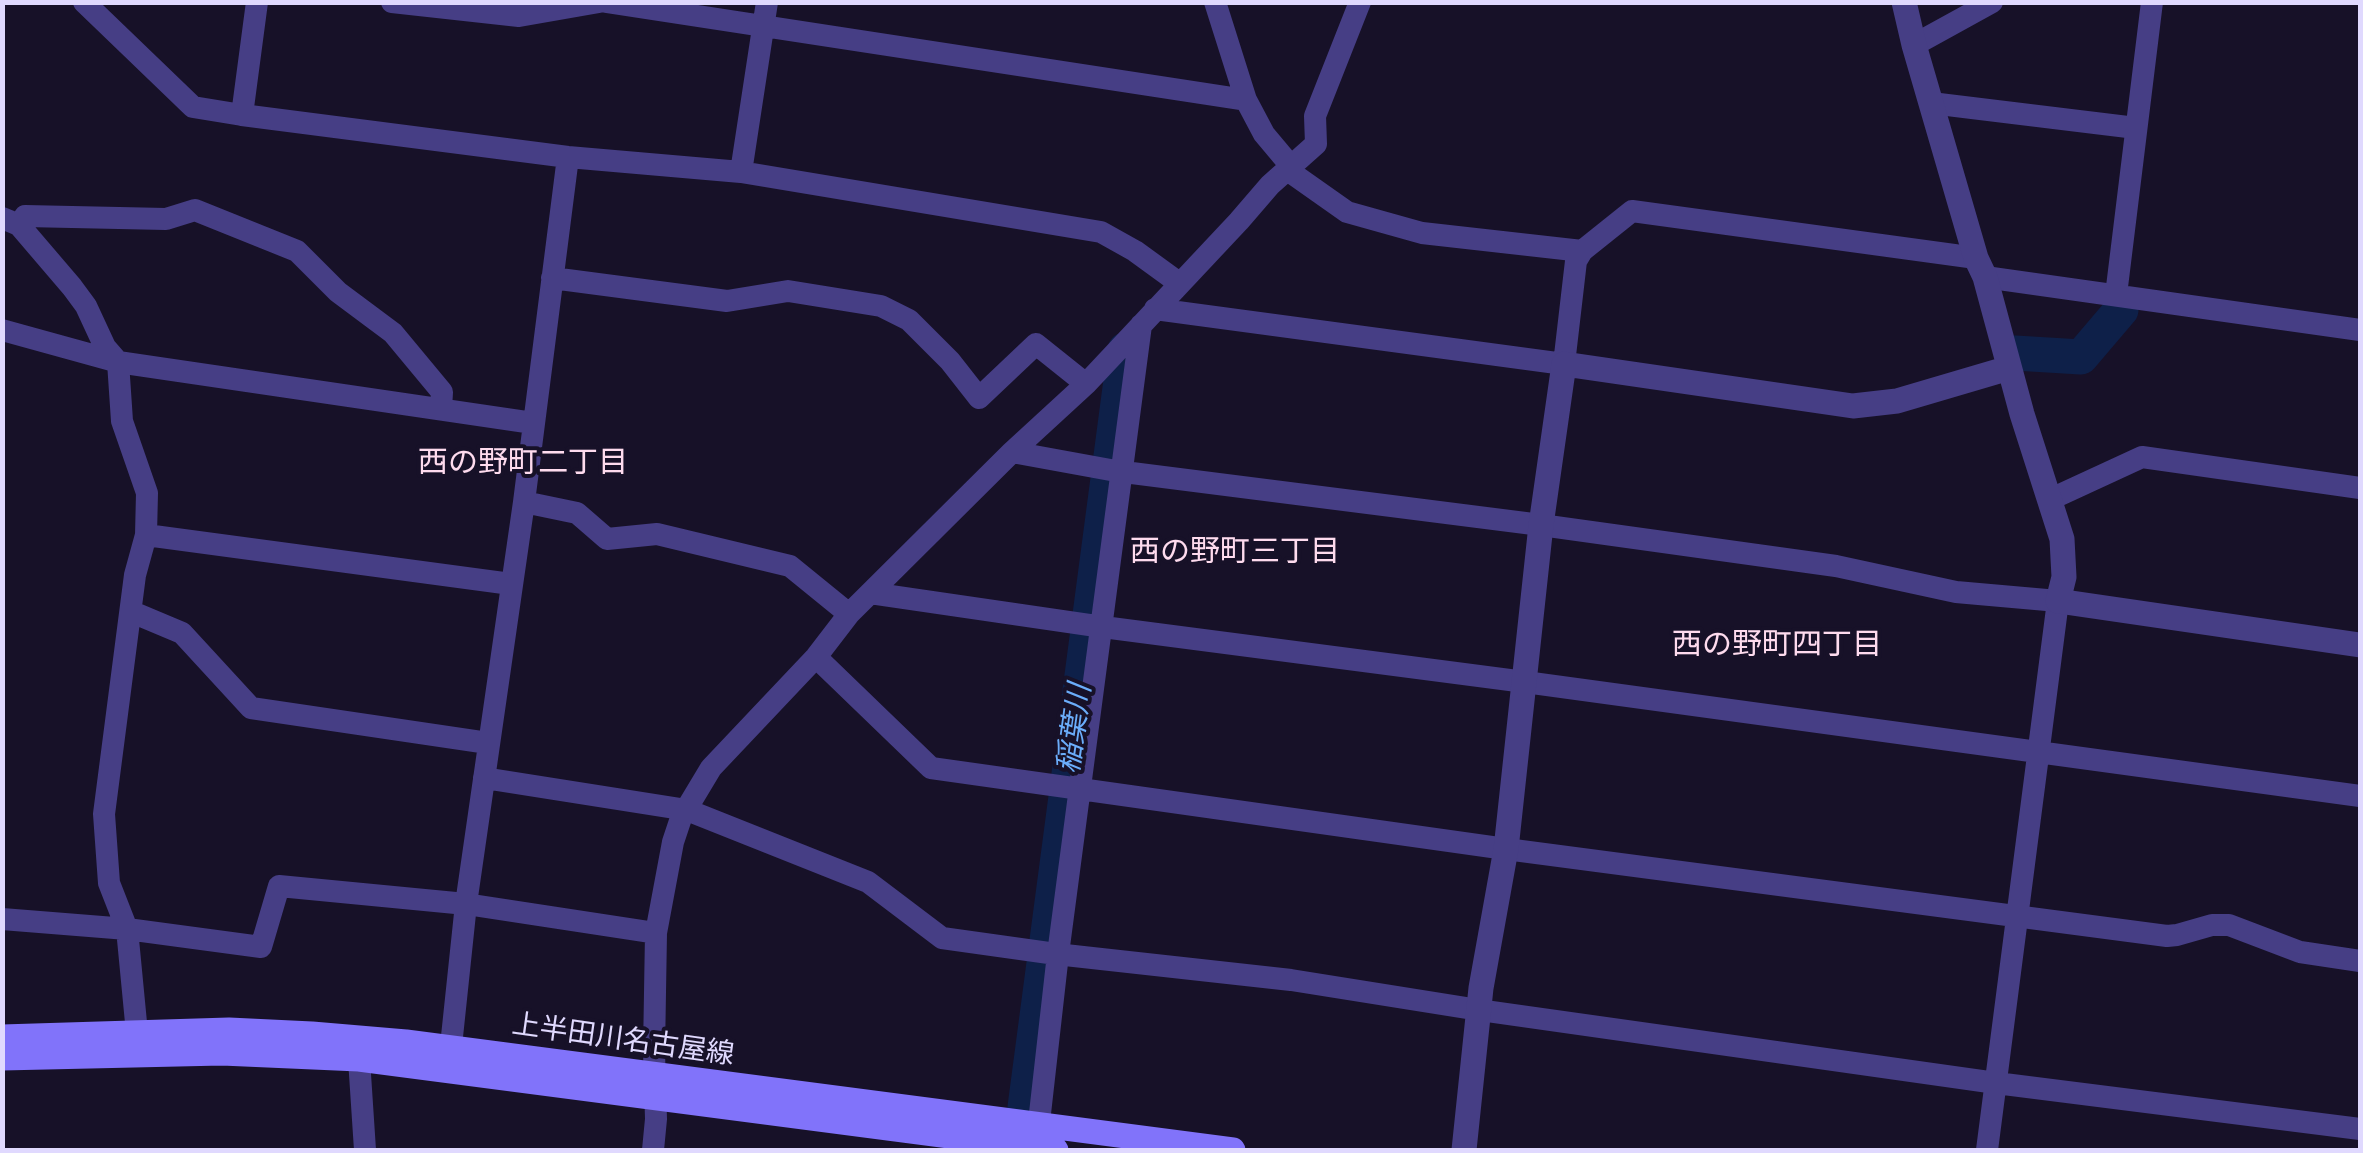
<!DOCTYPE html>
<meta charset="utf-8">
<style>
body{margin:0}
#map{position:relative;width:2363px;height:1153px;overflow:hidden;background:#171128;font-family:Montserrat,sans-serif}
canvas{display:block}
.frame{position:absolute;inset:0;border:5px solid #e0d9fe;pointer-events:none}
</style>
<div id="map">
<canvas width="2363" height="1153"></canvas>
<div class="frame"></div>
</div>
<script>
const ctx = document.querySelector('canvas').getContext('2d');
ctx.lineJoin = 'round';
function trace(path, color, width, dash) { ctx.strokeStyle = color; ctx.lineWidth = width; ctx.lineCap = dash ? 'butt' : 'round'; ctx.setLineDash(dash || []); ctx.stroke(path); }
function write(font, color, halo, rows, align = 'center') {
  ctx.font = font + ' Montserrat,"Noto Sans JP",sans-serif'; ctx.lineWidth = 8; ctx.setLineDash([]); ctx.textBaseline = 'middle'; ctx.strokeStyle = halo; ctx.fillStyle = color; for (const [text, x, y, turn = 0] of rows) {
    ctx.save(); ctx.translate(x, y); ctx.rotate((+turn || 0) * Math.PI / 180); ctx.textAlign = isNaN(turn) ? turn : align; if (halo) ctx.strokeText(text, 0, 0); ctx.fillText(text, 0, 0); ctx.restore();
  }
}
const river = new Path2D(`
 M2015,353l66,4 40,-47
 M1025,1107l100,-757`);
const minor = new Path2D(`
 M84,2l109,105 49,8
 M257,2l-15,113 326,42 173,15 360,60 34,19 44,32
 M392,2l127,14 80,-14
 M606,2l640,98
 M1215,2l31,98 18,34 26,31
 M1914,45l78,-43
 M1931,103l205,25
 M1286,169l61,43 75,21 160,18
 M741,172l26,-170
 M2,218l17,7 53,62 14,19 19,41 13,15 4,59 25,72 -1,42 -11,40 -31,239 5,69 18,46 10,104
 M19,225l6,-9 141,3 29,-9 102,41 41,41 55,41 49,59 -1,17
 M1985,277l375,53
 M552,278l175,23 61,-10 93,15 28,14 41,41 29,37 57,-54 50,40
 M2116,295l36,-293
 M1155,309l409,55 12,-103 6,-10 50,-40 344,47
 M2,330l116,32 415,61
 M1012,452l104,19 425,54 295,41 120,26 102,9 -71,549
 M2051,499l91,-42 218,31
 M524,502l53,11 30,26 50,-5 133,32 59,48
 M146,535l365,49
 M870,593l233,34 422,55 835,114
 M132,612l50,21 69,75 237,35
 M816,657l115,111 575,81 661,87 10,-1 35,-10h17l71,27 60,9
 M484,778l203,32 181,72 74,56 114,16 235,26 188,30 517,73 364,46
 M2,919l125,10 134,18 18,-61 187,18 190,29
 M451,1046l15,-142 58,-402 44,-345
 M359,1059l6,91
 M1037,1140l21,-186 83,-629
 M653,1150l3,-31 -2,-67 2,-119 17,-91 8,-24 30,-50 105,-111 33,-43 163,-162 74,-68 153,-163 31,-36 46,-41 -1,-28 45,-114`);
const tertiary = new Path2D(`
 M1904,2l10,43 62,213 9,19 37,137 40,125 2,38 -6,24 302,44
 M1464,1150l17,-162 25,-139 35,-324 23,-161 289,42 44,-5 112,-33`);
const secondary = new Path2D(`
 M2,1037l227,-7 83,4 94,8 827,108
 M2,1058l220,-5 137,6 697,91`);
const streetNames = [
 ["上半田川名古屋線",623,1040,8]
];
const neighbourhoodNames = [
 ["西の野町二丁目",523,463],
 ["西の野町三丁目",1235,552],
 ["西の野町四丁目",1777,645]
];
const waterNames = [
 ["稲葉川",1075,729,-82]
];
trace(river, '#0e2049', 35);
trace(minor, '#463e85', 22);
trace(tertiary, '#463e85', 25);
trace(secondary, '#8173fa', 25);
write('28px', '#e0d9fe', '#171128', streetNames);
write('30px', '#fedbee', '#171128', neighbourhoodNames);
write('italic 30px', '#6badfa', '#171128', waterNames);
</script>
